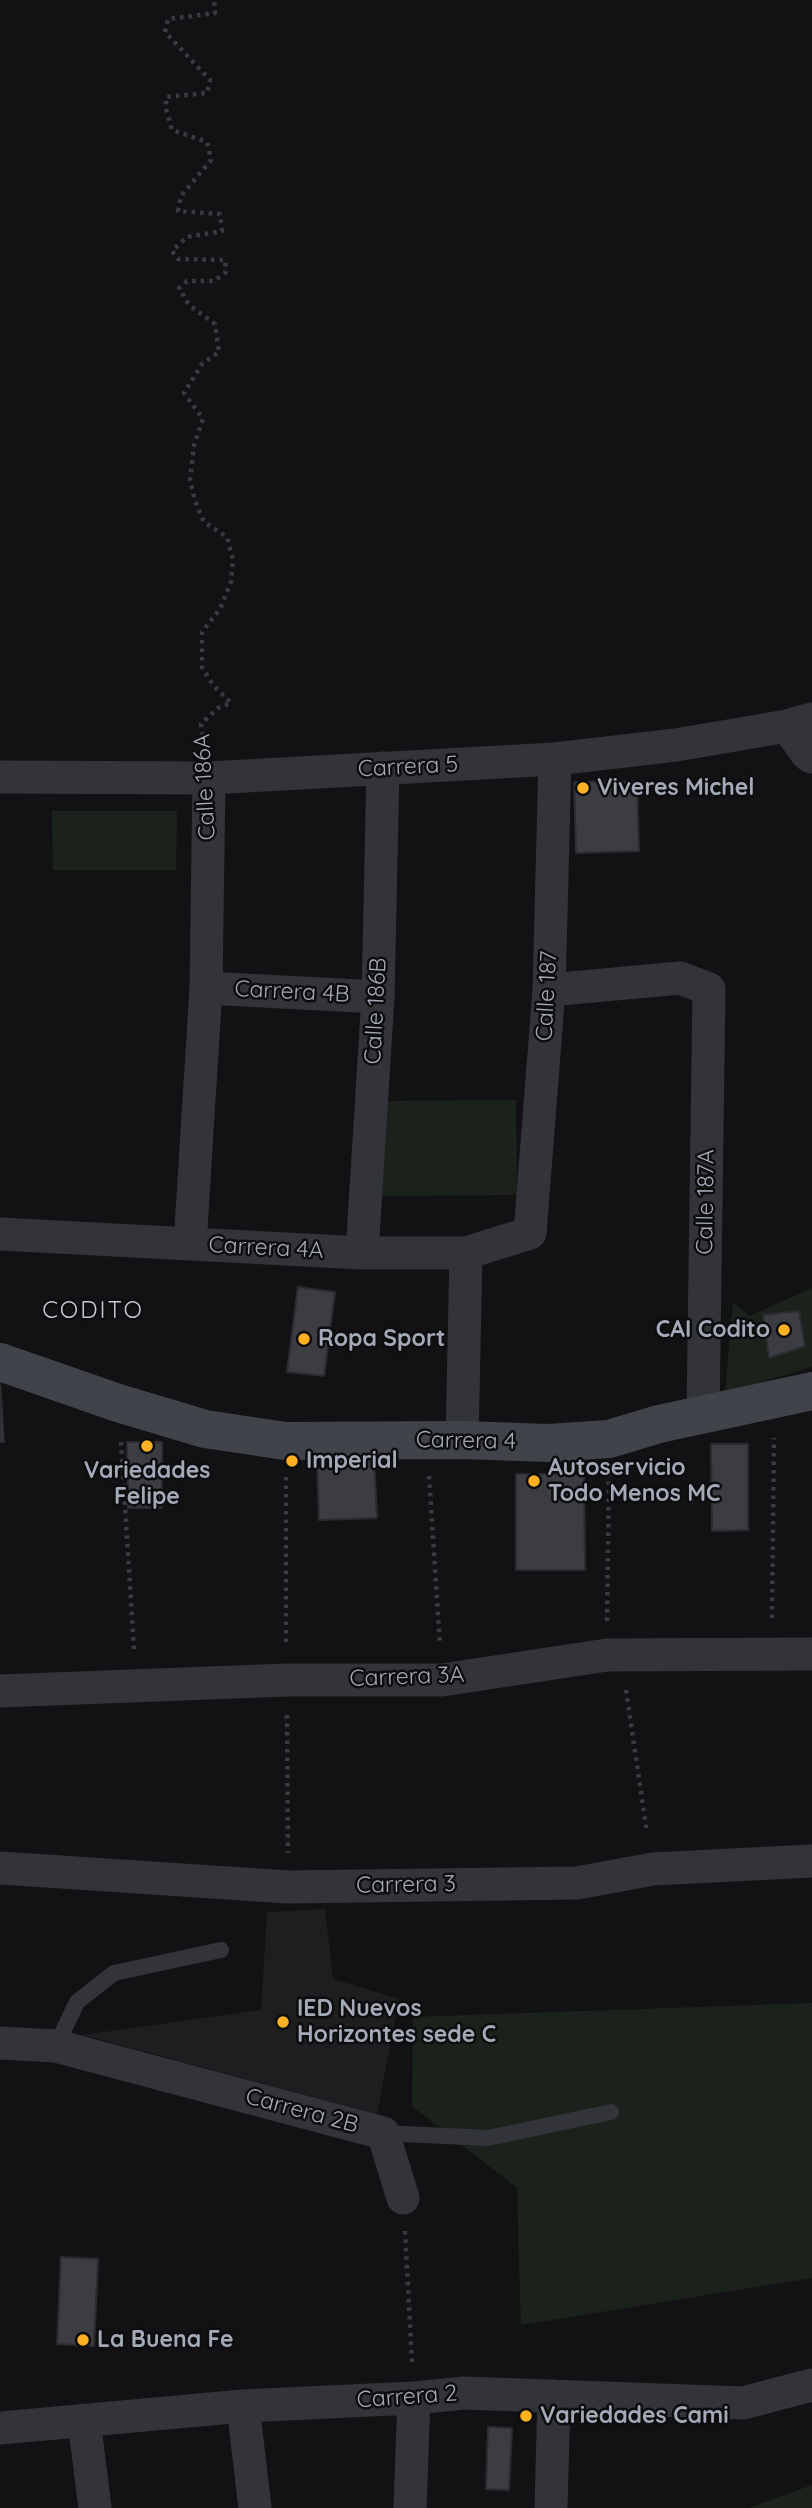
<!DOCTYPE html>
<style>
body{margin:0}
canvas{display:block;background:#121214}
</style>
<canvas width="812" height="2508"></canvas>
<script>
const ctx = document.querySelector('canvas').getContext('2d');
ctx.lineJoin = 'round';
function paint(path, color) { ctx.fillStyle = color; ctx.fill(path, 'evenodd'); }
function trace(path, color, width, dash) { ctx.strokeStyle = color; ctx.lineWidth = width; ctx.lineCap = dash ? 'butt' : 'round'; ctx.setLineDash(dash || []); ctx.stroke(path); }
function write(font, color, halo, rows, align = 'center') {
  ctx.font = font + ' Quicksand,sans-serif'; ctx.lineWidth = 5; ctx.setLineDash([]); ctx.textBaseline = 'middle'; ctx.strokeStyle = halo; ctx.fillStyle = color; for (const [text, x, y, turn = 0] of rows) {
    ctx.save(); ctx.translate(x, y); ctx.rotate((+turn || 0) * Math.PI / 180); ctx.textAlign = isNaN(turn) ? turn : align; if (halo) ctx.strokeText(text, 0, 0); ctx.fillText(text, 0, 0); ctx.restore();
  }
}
const built = new Path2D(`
 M325,1909l8,70 66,20 -22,115 -294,-79 178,-25 6,-98z`);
const green = new Path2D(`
 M52,811h125l-1,59h-123z
 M516,1100l1,95 -138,1v-95z
 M812,1288v79l-87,26 8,-90 17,13z
 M812,2003v275l-291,47 -4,-137 -105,-82 1,-89z
 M812,2485v23h-63z`);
const building = new Path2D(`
 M637,781l2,70 -63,2 -2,-71z
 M298,1287l37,5 -11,84 -37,-4z
 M799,1311l6,35 -36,12 -6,-43z
 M0,1382l4,60h-4z
 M127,1442h35v66h-34z
 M711,1444h37v86l-36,1z
 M374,1457l3,61 -58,2 -2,-61z
 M516,1474h68l1,96h-69z
 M61,2257l37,2 -4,87 -37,-2z
 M488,2427l24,1 -3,62 -23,-1z`);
const path = new Path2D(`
 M204,744l-3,-20 17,-16 13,-5 -18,-18 -11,-18v-35l18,-23 11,-27 2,-22 -6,-23 -23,-15 -9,-21 -5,-21 4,-35 9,-26 -19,-26 18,-29 17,-12 -4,-28 -26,-19 -10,-17 8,-7h27l12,-9 -1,-12 -47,-1 -6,-8 15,-14 35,-6 -2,-17 -42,-3 3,-15 30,-36 -4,-18 -35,-12 -6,-21v-12l41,-4 3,-13 -45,-48 3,-13 47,-6 -1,-13
 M121,1442l13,208
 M429,1476l11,169
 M286,1477v169
 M772,1618l2,-180
 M607,1621l2,-146
 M626,1690l21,143
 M287,1715l1,138
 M405,2231l7,131`);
const lane = new Path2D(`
 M56,2046l21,-44 37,-29 107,-23
 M383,2133l105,5 123,-26`);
const street = new Path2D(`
 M787,726l20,28 5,3
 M0,777l209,1 346,-19 121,-14 111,-19 25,-7
 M206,988l172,9
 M549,990l131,-12 29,11 -6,425
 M0,1234l362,19h104l64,-20 19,-243 6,-231
 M190,1244l16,-256 3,-210
 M362,1253l16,-256 5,-229
 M462,1440l4,-187
 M0,1691l287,-11h155l165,-25 205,-1
 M0,1868l288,19 289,-4 76,-14 159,-8
 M0,2043l56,3 327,87 20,65
 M243,2406l12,102
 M84,2420l11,88
 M0,2428l243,-22 171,-8 50,-5 279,10 69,-18
 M410,2508l4,-110
 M551,2508l3,-112`);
const secondary = new Path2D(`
 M0,1362l118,41 87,26 80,12 177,-1 86,3 61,-4 50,-15 153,-33`);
const markers = [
 [583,788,7,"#fcb022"],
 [784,1330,7,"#fcb022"],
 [304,1339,7,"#fcb022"],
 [147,1446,7,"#fcb022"],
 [292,1461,7,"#fcb022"],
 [534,1481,7,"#fcb022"],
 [283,2022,7,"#fcb022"],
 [83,2340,7,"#fcb022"],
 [526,2416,7,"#fcb022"]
];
const streetNames = [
 ["Carrera 5",408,767,-3],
 ["Calle 186A",205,787,-93],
 ["Carrera 4B",292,992,3],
 ["Calle 187",547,996,-87],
 ["Calle 186B",376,1011,-87],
 ["Calle 187A",706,1202,-89],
 ["Carrera 4A",266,1248,3],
 ["Carrera 4",466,1441,1],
 ["Carrera 3A",407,1677,-2],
 ["Carrera 3",406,1885,-1],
 ["Carrera 2B",302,2111,15],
 ["Carrera 2",407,2397,-4]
];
const poiNames = [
 ["Viveres Michel",597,788],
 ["CAI Codito",770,1330,"right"],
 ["Ropa Sport",318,1339],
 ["Imperial",306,1461],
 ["Autoservicio",548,1468],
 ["Todo Menos MC",548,1494],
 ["Variedades",147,1471,"center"],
 ["Felipe",147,1497,"center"],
 ["IED Nuevos",297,2009],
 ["Horizontes sede C",297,2035],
 ["La Buena Fe",97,2340],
 ["Variedades Cami",540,2416]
];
const neighbourhoodNames = [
 ["CODITO",93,1311]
];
paint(built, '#1e1e21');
paint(green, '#1a221b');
paint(building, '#3c3d42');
trace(building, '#2c2c30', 2);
trace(path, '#393b40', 4.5, [3.5, 5]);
trace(lane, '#333439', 16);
trace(street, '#333439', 33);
trace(secondary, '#41434a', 38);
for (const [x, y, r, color] of markers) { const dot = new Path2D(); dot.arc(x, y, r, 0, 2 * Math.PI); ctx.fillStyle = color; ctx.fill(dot); trace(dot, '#0d0d0f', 2.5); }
write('23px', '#a3a9b6', '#0d0d0f', streetNames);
write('bold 23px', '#a3a9b6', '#0d0d0f', poiNames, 'left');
ctx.letterSpacing = '2px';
write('24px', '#c4c8d1', '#0d0d0f', neighbourhoodNames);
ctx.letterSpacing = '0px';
</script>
